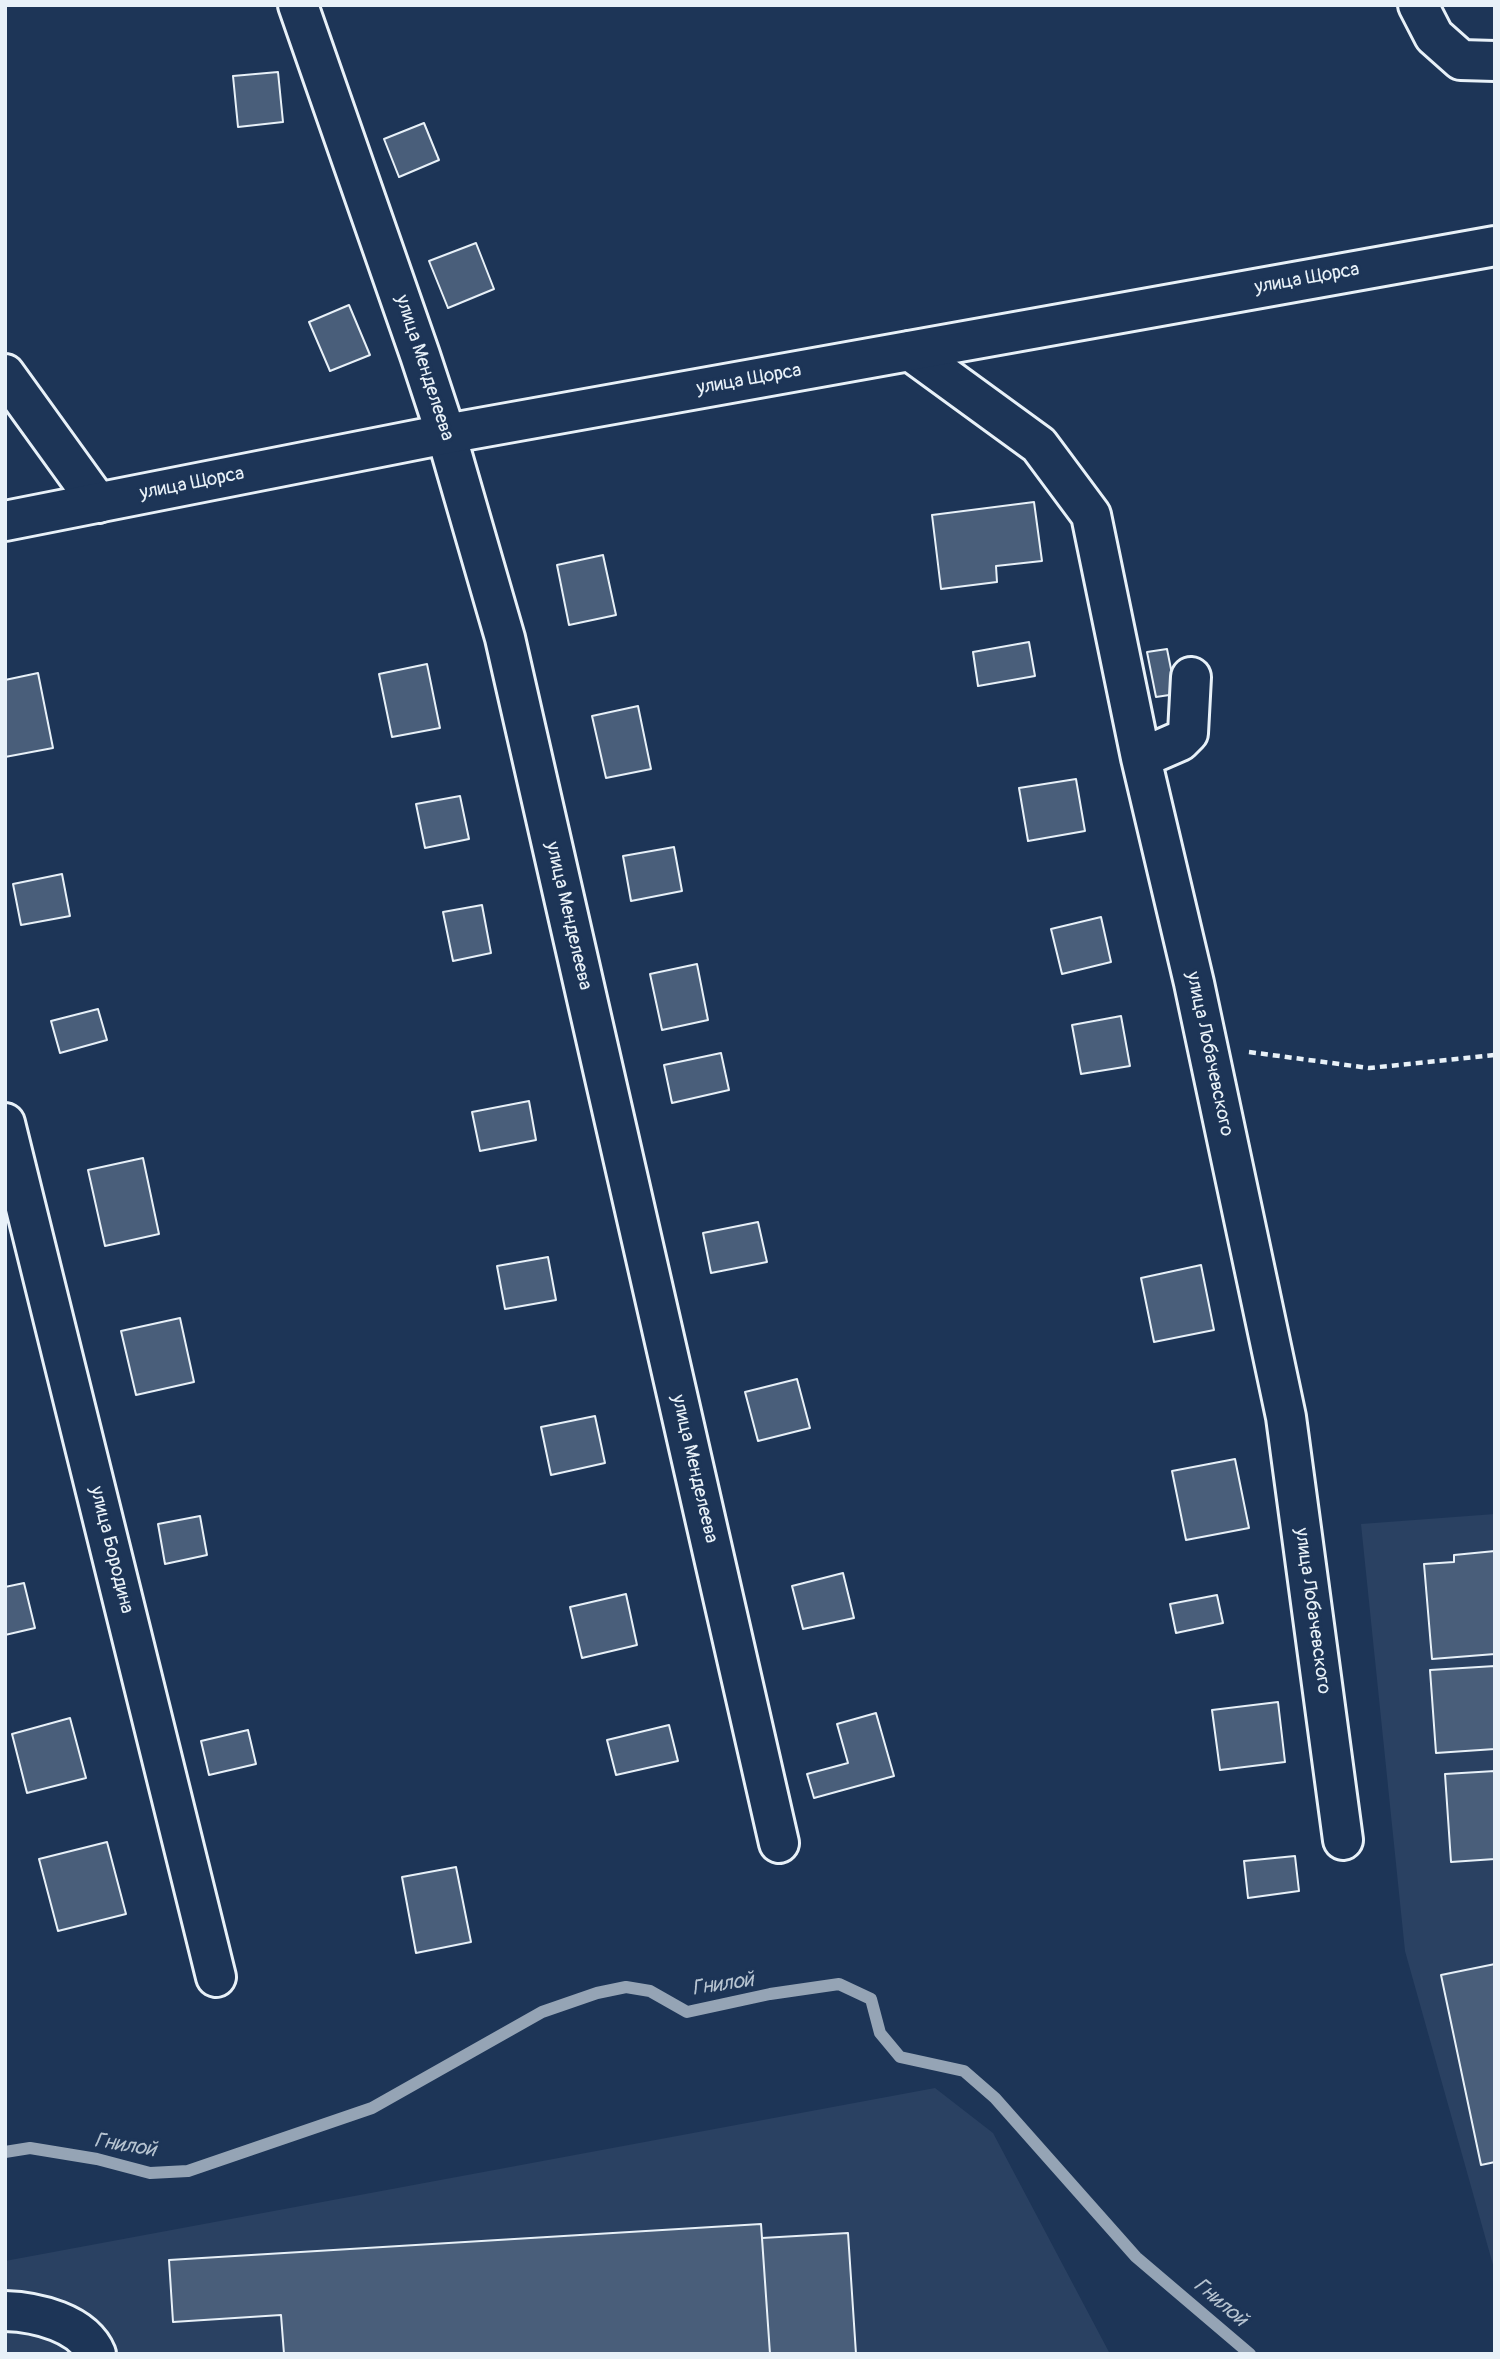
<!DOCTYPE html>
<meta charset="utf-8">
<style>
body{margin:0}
#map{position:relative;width:1500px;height:2359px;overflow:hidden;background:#1d3557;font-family:Pangolin,sans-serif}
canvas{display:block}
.frame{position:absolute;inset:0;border:7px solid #e8f1f8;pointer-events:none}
</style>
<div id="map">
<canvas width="1500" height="2359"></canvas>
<div class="frame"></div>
</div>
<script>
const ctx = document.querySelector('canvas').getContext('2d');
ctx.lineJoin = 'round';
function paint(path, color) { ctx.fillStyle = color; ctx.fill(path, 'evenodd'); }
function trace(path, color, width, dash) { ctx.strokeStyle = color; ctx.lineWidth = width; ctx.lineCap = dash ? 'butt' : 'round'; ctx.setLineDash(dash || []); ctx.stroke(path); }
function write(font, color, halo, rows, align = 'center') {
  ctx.font = font + ' Pangolin,sans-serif'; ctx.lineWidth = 6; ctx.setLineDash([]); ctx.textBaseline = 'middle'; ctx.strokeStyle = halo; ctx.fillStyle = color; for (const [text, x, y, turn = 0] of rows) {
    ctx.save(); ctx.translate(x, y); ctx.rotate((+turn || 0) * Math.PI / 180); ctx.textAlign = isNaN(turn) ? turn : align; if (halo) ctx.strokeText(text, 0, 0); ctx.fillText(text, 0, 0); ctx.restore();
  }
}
const built = new Path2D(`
 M1495,1514v758l-90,-321 -44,-427z
 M935,2088l58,45 117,221h-1105v-93z`);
const stream = new Path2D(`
 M5,2152l25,-4 67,11 53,14 38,-2 184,-63 170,-96 55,-19 29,-6 24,4 37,21 83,-18 69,-10 32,15 9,34 20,24 64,14 31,27 141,159 114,97`);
const building = new Path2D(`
 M278,72l5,50 -45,5 -5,-51z
 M424,123l15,37 -40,17 -15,-38z
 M476,243l18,46 -46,19 -19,-47z
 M349,305l21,50 -40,16 -21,-49z
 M1034,502l8,59 -46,5 1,16 -56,7 -9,-74z
 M603,555l13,60 -47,10 -12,-60z
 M1029,642l6,34 -57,10 -5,-34z
 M1167,649l9,45 -20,3 -9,-45z
 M427,664l13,64 -48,9 -13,-63z
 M38,673l15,75 -48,9v-77z
 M638,706l13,63 -45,9 -14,-62z
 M1076,779l9,52 -57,10 -9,-53z
 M460,796l9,43 -44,9 -9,-44z
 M674,847l8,44 -51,10 -8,-45z
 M62,874l8,42 -49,9 -8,-41z
 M482,905l9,48 -38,8 -10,-49z
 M1101,917l10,45 -49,12 -11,-45z
 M697,964l11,56 -46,10 -12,-56z
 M98,1009l9,31 -47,13 -9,-32z
 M1121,1016l9,50 -49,8 -9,-49z
 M721,1053l8,37 -57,13 -8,-38z
 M529,1101l7,39 -56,11 -8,-39z
 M143,1158l16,76 -54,12 -17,-76z
 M758,1222l9,40 -56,11 -8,-40z
 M548,1257l8,43 -51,9 -8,-43z
 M1201,1265l13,65 -60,12 -13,-64z
 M180,1318l14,64 -58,13 -15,-64z
 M797,1379l13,49 -52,13 -13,-49z
 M595,1416l10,47 -54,12 -10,-48z
 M1235,1459l14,69 -63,12 -14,-69z
 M200,1516l7,39 -42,9 -7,-40z
 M1495,1551v103l-63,5 -8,-95 30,-2v-7z
 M843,1573l11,45 -51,11 -11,-43z
 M24,1583l11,45 -30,7v-48z
 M626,1594l11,51 -55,13 -12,-51z
 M1217,1595l6,28 -47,10 -6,-29z
 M1495,1666v83l-59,4 -6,-83z
 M1278,1702l7,60 -65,8 -8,-60z
 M876,1713l18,63 -80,22 -7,-24 41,-11 -11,-39z
 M70,1718l16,60 -59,15 -15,-59z
 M669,1725l9,36 -62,14 -9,-35z
 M248,1730l8,34 -47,11 -8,-34z
 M1495,1771v88l-44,3 -6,-88z
 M107,1842l19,72 -68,17 -19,-72z
 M1295,1856l4,35 -51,7 -4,-37z
 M456,1867l15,75 -55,11 -14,-76z
 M1495,1964v198l-14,3 -40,-190z
 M761,2224l9,130h-486l-3,-39 -108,7 -4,-62z
 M848,2233l8,121h-86l-8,-116z`);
const path = new Path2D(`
 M1249,1052l120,16 126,-13`);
const minor = new Path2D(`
 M298,5l122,350 26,79 59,204 274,1205
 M1418,5l16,31 27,24 34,1
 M910,351l129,94 52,70 50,243 53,225 92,434 57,423
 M5,374l93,129
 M1141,758l39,-17 8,-8 3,-56
 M5,1123l211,854
 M5,2311c32,1 78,12 91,43`);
const major = new Path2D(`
 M5,521l441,-87 1049,-188`);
const streetNames = [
 ["улица Щорса",1307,279,-10],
 ["улица Менделеева",424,368,72],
 ["улица Щорса",749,380,-10],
 ["улица Щорса",192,484,-11],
 ["улица Менделеева",568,916,77],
 ["улица Лобачевского",1209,1054,78],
 ["улица Менделеева",694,1469,77],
 ["улица Бородина",111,1550,76],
 ["улица Лобачевского",1312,1611,82]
];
const waterNames = [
 ["Гнилой",723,1985,-9],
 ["Гнилой",125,2146,9],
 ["Гнилой",1220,2303,40]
];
paint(built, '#2a4162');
trace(stream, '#95a4b5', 12);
paint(building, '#495e7a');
trace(building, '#e8f1f8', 2);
trace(minor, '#e8f1f8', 44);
trace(major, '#e8f1f8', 44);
trace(path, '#e8f1f8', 4.5, [7, 5]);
trace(minor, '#1d3557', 38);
trace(major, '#1d3557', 38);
write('19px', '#e8f1f8', '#1d3557', streetNames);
write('italic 21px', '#b7c4d1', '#1d3557', waterNames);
</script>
